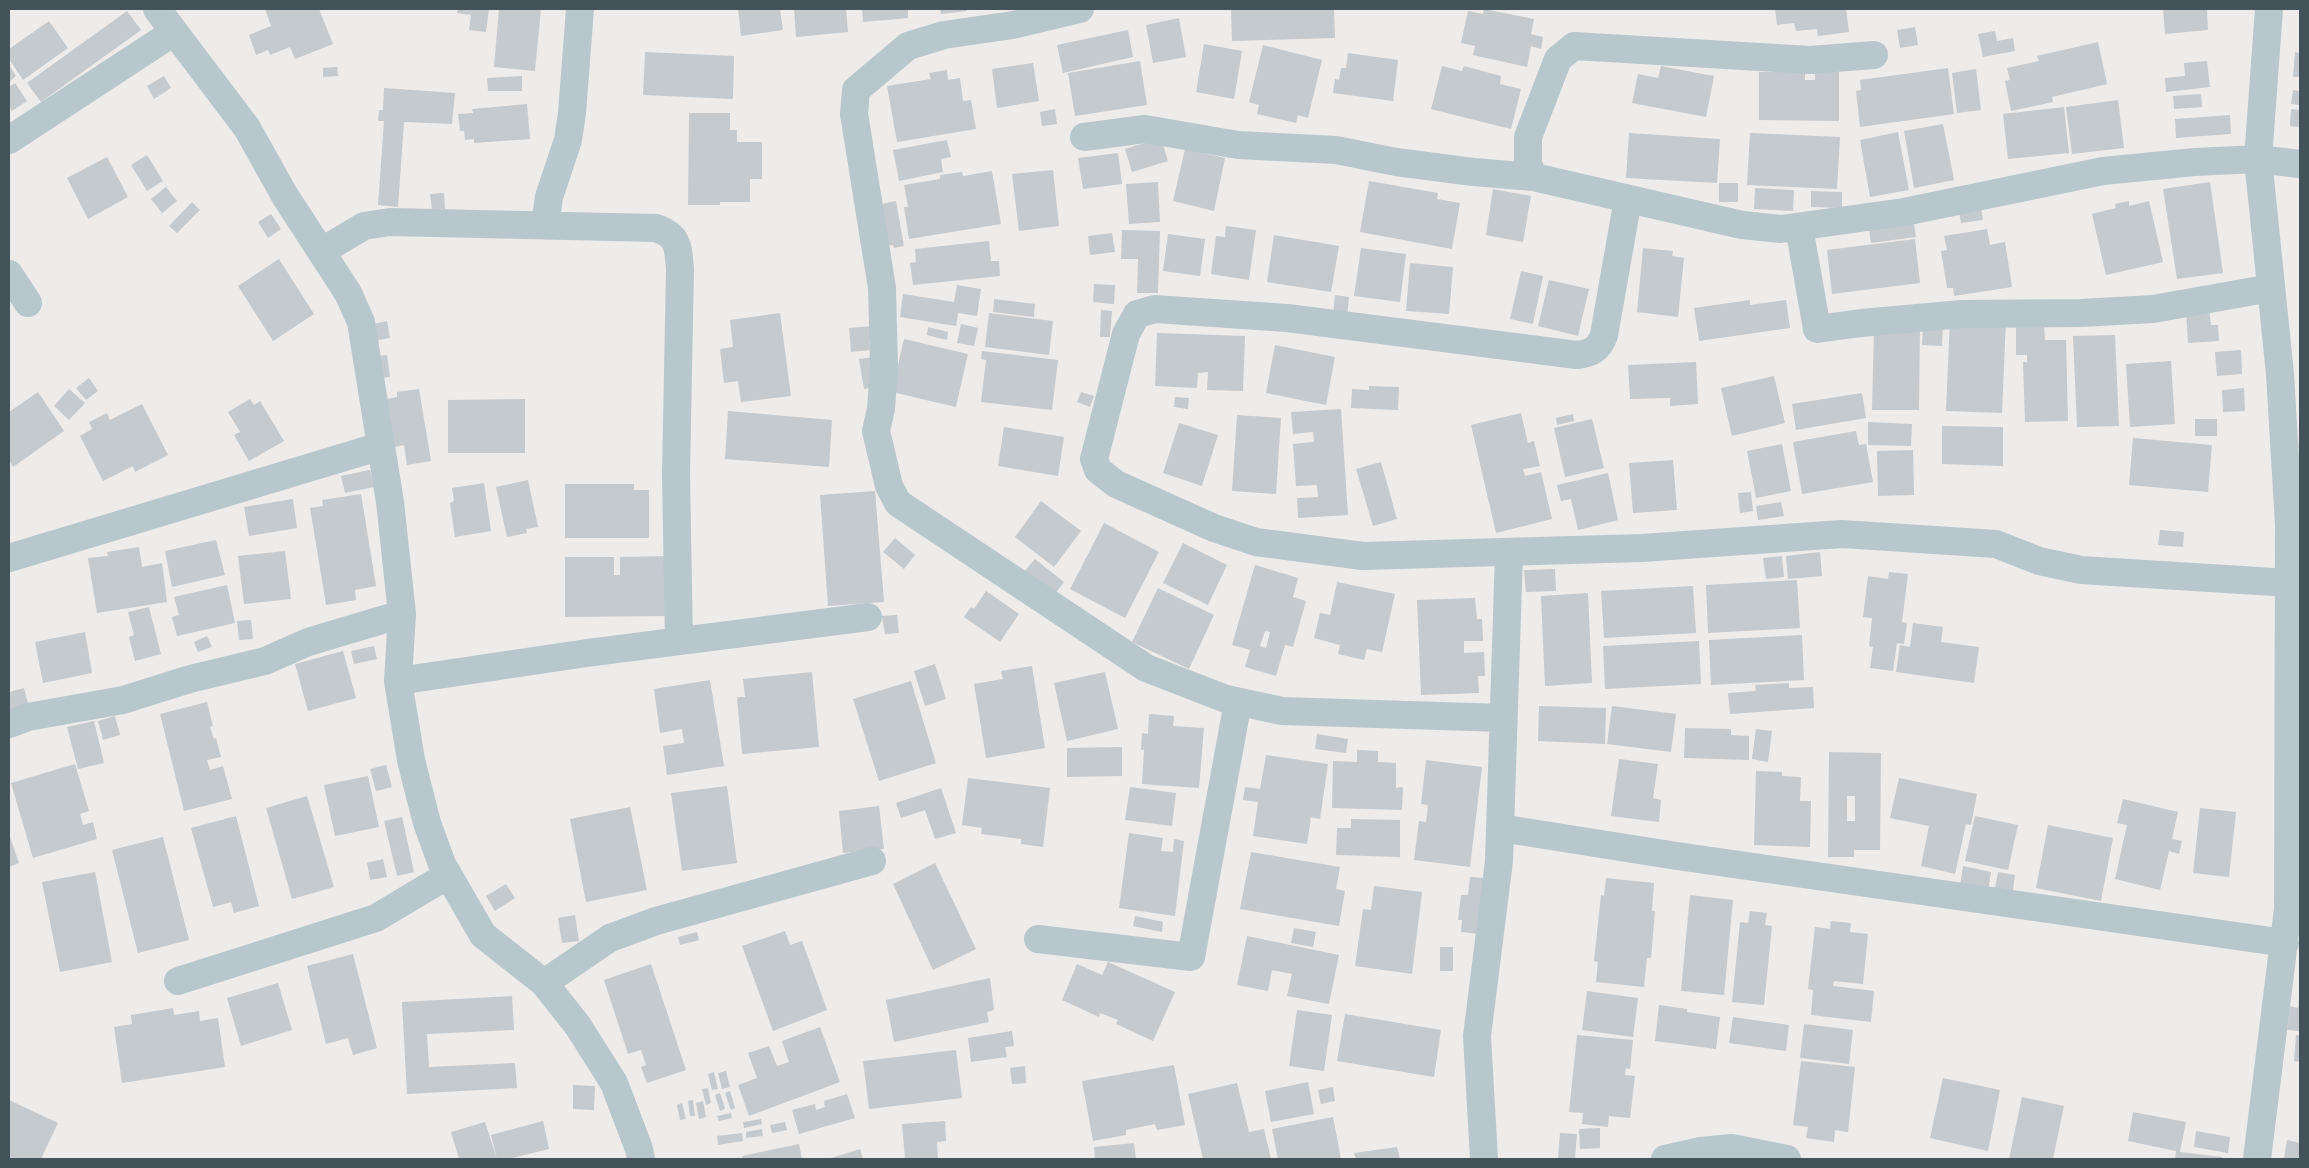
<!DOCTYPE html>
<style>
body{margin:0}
#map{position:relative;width:2309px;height:1168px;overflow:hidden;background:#eeebeb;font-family:"Open Sans",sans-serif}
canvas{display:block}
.frame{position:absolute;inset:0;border:10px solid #435359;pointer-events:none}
</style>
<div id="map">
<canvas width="2309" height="1168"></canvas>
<div class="frame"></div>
</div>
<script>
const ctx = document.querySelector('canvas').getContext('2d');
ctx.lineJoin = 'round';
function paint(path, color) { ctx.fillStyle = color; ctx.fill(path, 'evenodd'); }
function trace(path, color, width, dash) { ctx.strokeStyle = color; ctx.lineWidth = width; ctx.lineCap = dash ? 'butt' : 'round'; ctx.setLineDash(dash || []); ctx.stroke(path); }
const building = new Path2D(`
 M265,9h54l14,35 -38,15 -5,-12 -20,8 -2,-5 -12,5 -7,-20 22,-9z
 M458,9h31l-3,23 -17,-2 2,-15 -14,-2z
 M499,9h42l-6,62 -41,-4z
 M738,9h42l3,21 -42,6z
 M794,9h52l2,23 -52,5z
 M862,9h46v9l-45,4z
 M940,9h27v2l-26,3z
 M1231,9h103l1,29 -103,3z
 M1484,9l50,10 -3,15 12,3 -2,12 -10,-3 -4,21 -54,-12 2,-9 -14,-3 7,-32 15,3z
 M1775,9h71l3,23 -31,4 -1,-7 -21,2 -2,-8 -17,2z
 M2163,9h44l1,21 -43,4z
 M127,11l14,19 -100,72 -14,-19z
 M1179,18l7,39 -33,6 -7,-38z
 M49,21l19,27 -45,32 -14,-21v-10z
 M1915,27l3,18 -18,3 -3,-18z
 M1128,30l5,27 -70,16 -6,-28z
 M1995,31l2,10 16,-3 2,13 -32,6 -5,-23z
 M2098,42l9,42 -55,13 1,5 -42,9 -6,-30 5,-1 -3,-12 32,-7 -2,-5z
 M1204,44l38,7 -8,48 -38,-7z
 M1263,45l59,15 -14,58 -10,-3 -2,8 -39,-9 2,-9 -10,-3z
 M645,52l89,4 -1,43 -90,-4z
 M2295,52l5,1v24h-7z
 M1348,53l50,7 -5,41 -60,-8 2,-14 4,1 2,-12h5z
 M1140,61l7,44 -72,11 -7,-43z
 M2207,61l3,26 -44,5 -1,-14 20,-2 -1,-13z
 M1033,63l6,38 -42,7 -5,-39z
 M9,65l7,11 -7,6z
 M1442,66l20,5 2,-5 37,10 -1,8 21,5 -10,40 -80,-20z
 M1661,66l53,10 -8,41 -74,-14 6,-29 20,4z
 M337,67l1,9 -15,1v-9z
 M1948,68l6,46 -94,13 -4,-36 5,-1 -1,-10z
 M1976,69l5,41 -24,3 -5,-40z
 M947,70l1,10 12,-2 3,23 8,-1 5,29 -79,13 -10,-56 44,-7 -2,-6z
 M1759,72h46v8h10v-8h24v49l-80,-1z
 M164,76l7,12 -17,11 -7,-13z
 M522,76v15h-34l-1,-13z
 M15,83l12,18 -15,10 -3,-5v-19z
 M384,88l71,5 -3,31 -48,-2 -6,85 -20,-2 6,-84h-6l1,-11h4z
 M2293,90l7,1v14l-9,-1z
 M2201,94l1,13 -28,2 -1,-13z
 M2118,100l6,48 -52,6 -6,-47z
 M527,104l3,35 -56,4v-4l-9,1 -1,-9h-4l-2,-17 15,-1 -1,-4z
 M2064,107l5,46 -61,6 -5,-45z
 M1055,109l2,15 -15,2 -2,-14z
 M2291,109l9,1v17l-10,-1z
 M689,113h41v17h7v12h25v37h-12v23h-30v3h-32z
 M2230,115l1,19 -55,4 -1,-19z
 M1943,124l11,56 -40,8 -10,-57z
 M1898,132l11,58 -39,7 -10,-57z
 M1629,133l91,6 -3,44 -91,-5z
 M1750,133l90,4 -3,52 -90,-4z
 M1161,138l7,23 -36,11 -7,-23z
 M947,140l4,17 -10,2 2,13 -44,9 -6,-31z
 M1185,149l40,9 -11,53 -41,-10z
 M1118,153l4,31 -39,5 -5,-31z
 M147,155l16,26 -16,10 -16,-26z
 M107,157l21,40 -40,22 -21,-41z
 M1053,170l6,56 -40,5 -7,-57z
 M992,171l9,53 -92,15 -5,-32h4l-4,-22 36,-6v-4l22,-3 1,4z
 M1369,181l69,12 -1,6 23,4 -8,46 -92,-17z
 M1158,182l2,40 -31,2 -3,-40z
 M2210,182l13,91 -46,6 -14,-90z
 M1719,183h19v19h-19z
 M166,187l11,14 -15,12 -11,-14z
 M1755,188l39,2 -1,21 -39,-2z
 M1493,189l38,7 -8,46 -37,-7z
 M1811,191l31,1v16l-31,-1z
 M444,193l1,16 -13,1 -2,-16z
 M896,201l8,45 -10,2 -1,-3 -13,2 -8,-41z
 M2129,201v5l20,-5 14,61 -57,13 -14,-61 24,-6 -1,-4z
 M192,202l8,8 -23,23 -8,-7z
 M1981,208l2,12 -22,3 -2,-12z
 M271,214l10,15 -13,9 -10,-16z
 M1914,223l2,14 -45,6 -2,-14z
 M1226,226l30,4 -7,50 -38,-6 5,-38 9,1z
 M1987,229l3,16 15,-3 7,45 -58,9 -1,-8h-6l-6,-37 6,-1 -3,-14z
 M1122,230l38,1 -2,62h-21l1,-34h-17z
 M1112,233l3,19 -25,3 -2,-19z
 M1168,234l37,5 -5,37 -37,-5z
 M1274,235l65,11 -8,46 -64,-10z
 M1915,239l5,44 -88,11 -5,-44z
 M989,241l2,20h8l1,15 -87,9 -3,-22 6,-1 -1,-13z
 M1361,248l45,6 -6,48 -46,-6z
 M1643,248l30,3 -1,5 12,2 -6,59 -41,-5z
 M279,259l35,55 -41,27 -35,-55z
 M1410,263l43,4 -4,47 -43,-3z
 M1521,271l22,5 -10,48 -23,-5z
 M1549,280l40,9 -11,47 -40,-10z
 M1094,284l21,1 -1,19 -21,-2z
 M957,285l24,4 -4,27 -19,-3 -2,13 -56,-9 3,-23 51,8z
 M1335,295l14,2 -2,20 -14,-1z
 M994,299l41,5 -1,13 -41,-5z
 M1750,300v5l36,-5 4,28 -91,13 -5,-33z
 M1101,310l11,1 -2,26h-10z
 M2209,310l2,15h7l1,16 -31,2 -2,-31z
 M780,313l11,83 -50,6 -3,-21 -14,2 -4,-34 13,-2 -3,-27z
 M989,313l64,8 -4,34 -64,-8z
 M1950,318l56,2 -4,93 -56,-2z
 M387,321l3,17 -17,3 -3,-16z
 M961,324l17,4 -4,18 -17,-3z
 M1923,324l20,1 -1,21 -20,-1z
 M2016,325h28l1,15h21l2,81 -43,1 -2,-60h4v-7h-11z
 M873,326l2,14 -6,1 1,9 -19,2 -2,-24z
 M1874,326l46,1 -1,83h-47z
 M928,327l20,5 -1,8 -20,-5z
 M1157,333l88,3 -2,55 -36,-1 1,-18 -10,1 -1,15 -42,-2z
 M2115,335l4,91 -42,1 -4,-91z
 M904,339l64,15 -12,53 -64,-15z
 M1275,345l60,12 -9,48 -60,-12z
 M2241,350l1,24 -25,2 -2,-24z
 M982,351l76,9 -6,50 -71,-8 5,-42 -5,-1z
 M387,355l3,22 -10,1 -2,-22z
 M873,357l5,30 -14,2 -5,-30z
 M2171,361l4,63 -45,3 -4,-63z
 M1696,362l2,42 -28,2v-8l-40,1 -2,-34z
 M1774,376l11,47 -53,13 -11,-48z
 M89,378l9,13 -12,9 -10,-12z
 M1369,386l30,1 -1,23 -47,-2 1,-19 17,1z
 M2244,388l1,23 -22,1 -1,-22z
 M69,389l16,14 -16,17 -15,-14z
 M419,389l12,72 -24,4 -3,-20 -9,2 -8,-48 10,-2v-5z
 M38,392l26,39 -51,36 -4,-7v-48z
 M1081,392l13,4 -4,11 -13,-5z
 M1862,393l4,25 -70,12 -4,-26z
 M1175,397l14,1 -1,11 -14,-2z
 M250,399l4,6 6,-4 24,40 -35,20 -15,-26 6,-3 -12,-20z
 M525,399v54h-77v-53z
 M142,404l26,51 -33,17 -2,-6 -30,15 -23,-45 12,-7 -3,-7 18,-9 3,7z
 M1341,409l7,106 -50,3 -1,-20 21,-1 -1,-12 -21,1 -3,-42 21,-2 -1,-10 -20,2 -2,-22z
 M728,411l104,9 -3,47 -104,-8z
 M1521,413l7,30 6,-2 6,25 -17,3 2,7 16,-4 11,47 -56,14 -25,-108z
 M1573,414l1,7 -17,4 -1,-7z
 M1237,415l44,3 -5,76 -44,-3z
 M1592,419l12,49 -39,9 -11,-49z
 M2195,419h22v17h-22z
 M1868,422l44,2 -1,22 -43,-1z
 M1179,423l39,12 -16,51 -39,-13z
 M1942,426l61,1v39l-61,-2z
 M1004,427l60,10 -6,39 -60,-10z
 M1856,431l3,14 7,-1 7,38 -71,12 -9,-52z
 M2299,431h1v83h-2z
 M2133,438l79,7 -4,47 -79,-7z
 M1782,444l9,47 -35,7 -9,-47z
 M1913,450l1,45 -36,1 -1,-45z
 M1673,460l4,50 -44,3 -4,-50z
 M1381,462l16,57 -24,7 -17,-57z
 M370,470l4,17 -29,6 -4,-17z
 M1608,473l10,47 -40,10 -7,-31 -10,2 -4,-16z
 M528,480l10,47 -12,2 1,4 -20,4 -11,-50z
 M484,483l7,48 -36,6 -5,-34 4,-2 -2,-13z
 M565,484h69v6h15v48h-84z
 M875,491l9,111 -56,4 -8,-111z
 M1751,492l2,19 -13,2 -2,-20z
 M361,494l15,92 -21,4 1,10 -30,5 -16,-97 13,-2 -1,-6z
 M293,499l4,29 -48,8 -5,-29z
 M1041,501l40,30 -27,36 -39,-30z
 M1781,502l3,14 -26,4 -2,-14z
 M1104,523l55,29 -34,66 -55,-29z
 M2160,530l24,2 -1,15 -25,-2z
 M895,538l20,17 -11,14 -21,-17z
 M216,540l9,35 -53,12 -7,-36z
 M1183,543l44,22 -19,40 -45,-22z
 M139,547l3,20 20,-4 5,39 -70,11 -9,-55 20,-2 -1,-4z
 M285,551l6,48 -47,5 -6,-48z
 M1820,552l2,24 -34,3 -2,-23z
 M668,556v60l-103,1v-60h49v18h6v-18z
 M1782,556l2,21 -18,2 -3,-21z
 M1035,559l29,23 -11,15 -30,-24z
 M1255,565l43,13 -5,19 13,4 -13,46 -8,-2 -9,31 -31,-9 5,-17 -18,-5zM1265,631l5,1 -4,16 -6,-2z
 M1555,569l1,22 -30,1 -2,-22z
 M1889,572l19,2 -6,48 5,1 -3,21 -7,-1 -4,28 -23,-3 3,-21 -4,-1 3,-28 -9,-1 5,-41 20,3z
 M1797,580l3,48 -92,5 -2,-48z
 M1337,582l58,12 -13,58 -15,-3 -3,11 -26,-6 2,-9 -26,-7 6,-25 10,2z
 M227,585l8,38 -58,13 -5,-19 7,-2 -5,-18z
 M1693,586l3,47 -92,5 -3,-47z
 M1158,588l56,27 -25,54 -57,-27z
 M986,591l33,23 -19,28 -36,-25 7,-10 3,2z
 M1588,593l4,90 -47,3 -4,-90z
 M1475,598l2,21h5l1,22h-19v12l20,-1 1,24h-7l1,17 -58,2 -4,-95z
 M149,607l12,47 -26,7 -6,-24 5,-2 -6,-23z
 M897,615l2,18 -14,1 -3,-18z
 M251,620l2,19 -14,1 -2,-19z
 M1913,623l30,4 -2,15 38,5 -5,36 -78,-11 4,-27 10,2z
 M85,632l7,41 -49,10 -8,-41z
 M1802,635l2,45 -93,5 -2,-45z
 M207,636l5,11 -14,5 -4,-10z
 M1699,641l2,43 -96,5 -2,-43z
 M374,646l3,13 -23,5 -3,-13z
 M343,651l13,47 -48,13 -13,-47z
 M935,664l11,35 -21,7 -11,-35z
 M1032,666l13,82 -59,10 -12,-74 29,-5 -2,-8z
 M812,672l7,75 -77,7 -5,-57h8l-2,-18z
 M1105,672l13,57 -51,12 -13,-58z
 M710,680l14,86 -57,9 -4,-29 21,-3 -2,-14 -22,4 -6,-44z
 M911,681l25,82 -57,18 -26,-82z
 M1789,683v5l24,-1 1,21 -84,6 -2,-21 28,-2 -1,-6z
 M24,688l5,20 -20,3v-19z
 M207,702l6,24 -3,1 4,12 2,-1 5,19 -14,3 3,10 13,-4 9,33 -48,12 -24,-97z
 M1539,706l67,2 -1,36 -67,-3z
 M1612,706l64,8 -5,38 -64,-8z
 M1149,714l25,2 -1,10 31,2 -5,60 -57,-4 2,-34h-3l1,-17 6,1z
 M115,716l5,19 -17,5 -5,-19z
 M94,721l10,42 -26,6 -11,-42z
 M1685,728l46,1v6l18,1v24l-65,-2z
 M1756,729l16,2 -4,31 -16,-3z
 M1317,734l31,5 -2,14 -31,-4z
 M1122,747v29l-55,1v-29z
 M1357,750l21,1v11l18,1v25l7,-1 -1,23 -70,-2 1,-47 24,1z
 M1829,752l52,1 -1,97h-26v7h-26zM1847,796h8v25h-8z
 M1266,755l62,9 -8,55 -9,-2 -4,27 -54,-8 5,-34 -15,-2 2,-13 15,2z
 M1619,759l39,5 -5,34 8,2 -2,22 -48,-6z
 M1426,760l56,7 -12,100 -56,-7 5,-39 7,1 2,-17 -7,-1z
 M75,764l14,47 -9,3 3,11 10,-3 4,17 -64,19 -22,-75z
 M386,765l6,22 -16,4 -6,-22z
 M1756,771l26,1v4l19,1 -1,24h11l-1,46 -56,-2z
 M368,776l11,51 -44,9 -11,-51z
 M968,778l82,10 -7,59 -22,-3v-5l-40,-5 1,-6 -20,-3z
 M1899,778l78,16 -6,31 -5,-1 -11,50 -34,-8 8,-40 -39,-8z
 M727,786l10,77 -55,8 -11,-78z
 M1130,787l46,6 -4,33 -47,-6z
 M941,788l15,45 -21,6 -10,-29 -24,8 -5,-15z
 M307,796l27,91 -42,12 -26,-91z
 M2123,799l55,13 -6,27 10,2 -3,13 -10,-3 -9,39 -45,-11 12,-54 -10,-2z
 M879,806l5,43 -41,4 -4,-42z
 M630,807l17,83 -61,12 -16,-83z
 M2200,808l36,4 -7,65 -36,-4z
 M236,816l23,90 -25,7 -3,-11 -18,5 -22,-79z
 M1975,816l43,9 -10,45 -43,-9z
 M402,817l12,55 -17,4 -13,-55z
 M1351,819l49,1v37l-64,-2 1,-27h14z
 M2048,825l65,13 -12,63 -65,-13z
 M1129,833l34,5 -2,13 12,1 1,-13 10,2 -9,75 -56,-8z
 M9,834l10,29 -10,4z
 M163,837l26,103 -51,13 -26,-103z
 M1251,852l89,15 -4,22 9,2 -6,35 -99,-17z
 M383,859l4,18 -17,3 -3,-17z
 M935,863l41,86 -43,21 -40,-86z
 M1963,866l28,6 -3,20 -28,-5z
 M95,872l17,90 -52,10 -18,-90z
 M1998,872l17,3 -3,22 -18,-3z
 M1470,877l15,1 -6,56 -18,-2 1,-12h-4l3,-25h7z
 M1606,878l48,5 -2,28h3l-4,47h-4l-3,29 -48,-5 2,-20 -4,-1 7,-66 3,1z
 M506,884l9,14 -20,13 -9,-15z
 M1374,886l48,6 -10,82 -57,-8 8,-57 8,1z
 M1690,895l43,5 -9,95 -43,-4z
 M1750,911l17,2 -2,12 7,1 -8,79 -32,-3 8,-80 8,1z
 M575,915l4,26 -17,2 -4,-25z
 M1135,916l28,6 -1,10 -29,-6z
 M1831,921l20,2 -1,9 18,2 -5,50 -29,-3 -1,5 41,5 -3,31 -60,-7 2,-25 -5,-1 7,-62 15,2z
 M1294,928l22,4 -3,15 -22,-4z
 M785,931l5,14 12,-4 25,69 -54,21 -31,-85z
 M697,932l2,8 -19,5 -2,-8z
 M1247,936l92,19 -10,49 -42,-8 5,-22 -20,-4 -4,21 -31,-6z
 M1440,947h13v24h-13z
 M353,954l24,94 -24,7 -5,-17 -22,6 -19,-78z
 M1108,962l67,30 -22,49 -37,-17 2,-4 -18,-7 -1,4 -37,-17 15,-36 25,11z
 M651,964l35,106 -39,13 -6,-16 5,-2 -5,-15 -13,4 -24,-74z
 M990,978l4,32 -7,2 2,10 -95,20 -8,-42z
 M278,983l14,47 -51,16 -14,-48z
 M1587,991l51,7 -5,39 -51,-7z
 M512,996l2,34 -87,4 2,33 86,-4 2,25 -110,6 -5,-92z
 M2299,997l1,34 -13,-1 3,-24 8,2z
 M1659,1005l28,4v3l33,5 -4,32 -61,-8z
 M173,1008l1,7 25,-4 1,10 18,-3 7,49 -103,16 -8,-56 18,-3 -1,-9z
 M1297,1010l35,5 -8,56 -35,-5z
 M1345,1014l96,16 -7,47 -97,-16z
 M1733,1017l56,8 -3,26 -57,-8z
 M1804,1024l49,6 -4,34 -49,-6z
 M820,1027l20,55 -91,34 -11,-31 19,-7 -9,-25 21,-7 8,20 12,-4 -7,-21z
 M1012,1031l2,15 -9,1 2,10 -36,5 -3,-24z
 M1577,1035l56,5 -3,29 -4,-1 -1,7 10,1 -5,42 -21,-2 -1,11 -26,-3 1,-11 -14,-1z
 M2296,1035h4v27l-6,-1z
 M956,1050l6,48 -93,11 -6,-48z
 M1801,1061l54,6 -7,65 -13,-2 -1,12 -28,-4 2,-11 -15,-2z
 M1174,1065l11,60 -28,5 -2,-6 -29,6v5l-33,6 -11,-60z
 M1025,1066l1,17 -14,1 -2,-16z
 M726,1071l4,16 -8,2 -4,-16z
 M714,1072l4,17 -6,1 -4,-16z
 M1943,1078l57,12 -12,61 -58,-13z
 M1308,1082l6,32 -43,8 -6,-31z
 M1237,1083l12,49 15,-3 7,30h-68l-15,-65z
 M573,1085l22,1 -1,24 -21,-1z
 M1333,1087l2,14 -14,3 -3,-14z
 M708,1088l3,15 -5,2 -4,-16z
 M730,1091l5,17 -4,2 -6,-17z
 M720,1093l5,16 -5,2 -5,-16z
 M847,1094l8,24 -56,16 -7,-24 23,-6 1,6 9,-3 -1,-6z
 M2022,1097l42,9 -11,53h-44z
 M9,1100l49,23 -17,36h-32z
 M693,1100l2,16h-5l-2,-15z
 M703,1101l3,16 -7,2 -3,-16z
 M682,1103l4,16 -6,1 -3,-15z
 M2133,1112l53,10 -6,30 42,5v2h-47l1,-8 -48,-10z
 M731,1113l1,5 -13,3 -2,-5z
 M1333,1117l8,42h-63l-6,-30z
 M761,1119l1,5 -18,4 -1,-6z
 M543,1121l6,28 -41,10h-11l-6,-24z
 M945,1121l1,20 -9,1 1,17h-33l-3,-35z
 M485,1122l12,37h-38l-8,-27z
 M785,1122l2,8 -15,3 -2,-8z
 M1600,1128v20l-20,1 -1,-20z
 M762,1129l1,7 -17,2v-6z
 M2196,1131l34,6 -2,16 -34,-6z
 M742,1133l1,8 -25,4 -1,-9z
 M1560,1133l17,1 -2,25 -17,-1z
 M2287,1140l13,3v16h-16z
 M1134,1143l2,16h-41l-1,-12z
 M799,1144l3,15h-59l-1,-3z
 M1397,1147l3,12h-44l-2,-6z
 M860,1149l3,10h-35z`);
const minor = new Path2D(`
 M157,9l90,119 38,68 63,97 13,29 29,180 12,112 -4,67 13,79 16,63 15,41 41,71 61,48 34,43 36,57 25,66 2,10
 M1080,9l-67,16 -69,10 -36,11 -52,44 -2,24 28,174 2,78 -3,43 -5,22 13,55 9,17 248,165 80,31 56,12 221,7
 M1084,137l61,-8 93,16 98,5 60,12 77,10 61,5 208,48 39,4 123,-17 199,-41 92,-9 63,-3 42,5
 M9,140l165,-108
 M1534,177l-6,-13v-27l30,-78 16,-13 236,14 64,-5
 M1628,199l-24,136c-5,14 -12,18 -27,20l-290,-37 -132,-9 -18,5 -11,20 -32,125 4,11 18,14 98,44 42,14 107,14 279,-8 200,-14 154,10 43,17 42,9 209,13
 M545,225l4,-28 19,-57 4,-27 8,-104
 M1799,227l18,102 44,-6 101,-9 119,-1 72,-4 118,-21
 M322,251l42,-25 26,-4 266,6c23,8 22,19 24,41l-4,206 3,166
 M9,274l19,29
 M9,558l372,-112
 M398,681l189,-28 281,-36
 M9,724l19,-7 95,-17 67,-21 75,-18 43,-19 94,-28
 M1500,828l177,28 608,87
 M1038,939l153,18 47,-255
 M178,981l198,-63 72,-43
 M544,983l66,-45 46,-17 216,-60
 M1484,1159l-7,-123 22,-175 10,-308
 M1665,1159l36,-8 31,-3 55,11
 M2257,1159l31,-250 1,-384 -9,-151 -22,-215 11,-150`);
paint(building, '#c4cace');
trace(minor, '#b8c7cc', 28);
</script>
